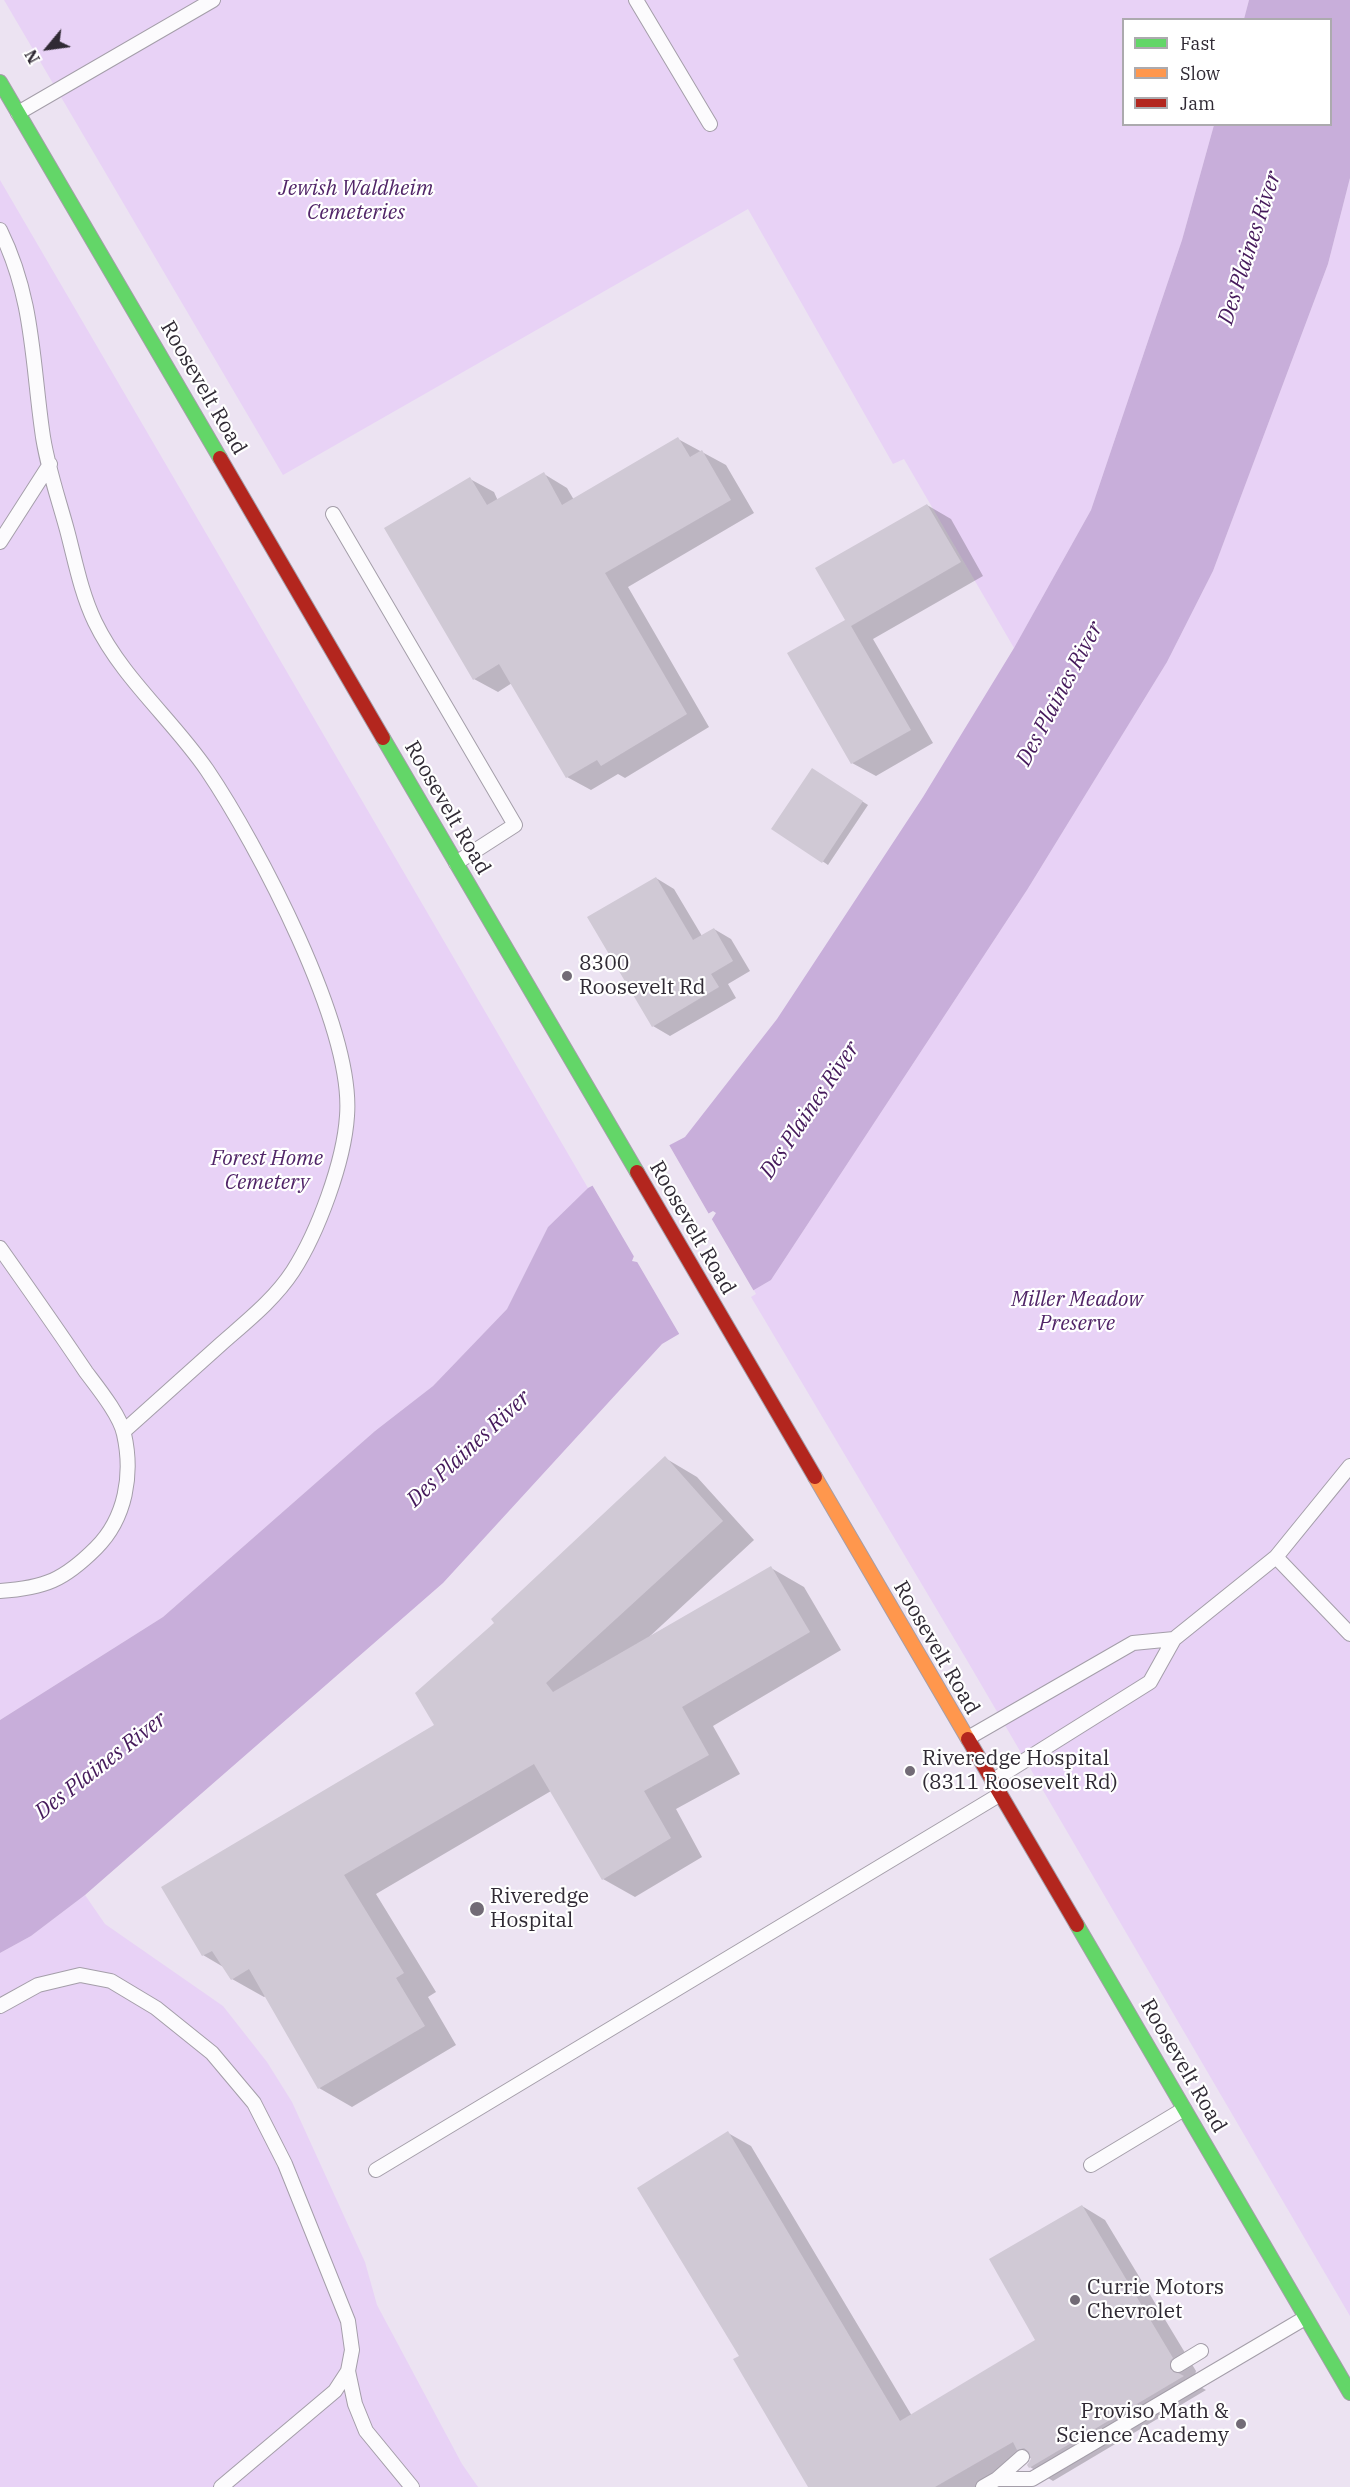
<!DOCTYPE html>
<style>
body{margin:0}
#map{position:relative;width:1350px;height:2487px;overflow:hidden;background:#ece3f2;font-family:"IBM Plex Serif",serif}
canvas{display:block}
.legend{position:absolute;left:1122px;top:18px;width:210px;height:108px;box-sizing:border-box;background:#fff;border:2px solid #acaaae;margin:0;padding:8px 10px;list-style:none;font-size:18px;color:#302a34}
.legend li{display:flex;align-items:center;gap:12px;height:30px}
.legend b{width:30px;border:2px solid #acaaae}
.north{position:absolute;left:18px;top:18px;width:60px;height:60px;-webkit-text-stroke:4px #fff;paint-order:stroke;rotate:241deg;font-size:16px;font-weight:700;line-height:24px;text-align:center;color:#302a34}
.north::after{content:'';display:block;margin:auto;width:21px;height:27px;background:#302a34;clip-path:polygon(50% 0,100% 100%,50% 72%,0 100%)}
</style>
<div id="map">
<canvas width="1350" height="2487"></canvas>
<ul class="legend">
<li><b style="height:8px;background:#63d668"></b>Fast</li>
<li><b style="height:8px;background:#ff974d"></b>Slow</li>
<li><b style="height:8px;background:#b3261e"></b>Jam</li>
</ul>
<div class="north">N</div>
</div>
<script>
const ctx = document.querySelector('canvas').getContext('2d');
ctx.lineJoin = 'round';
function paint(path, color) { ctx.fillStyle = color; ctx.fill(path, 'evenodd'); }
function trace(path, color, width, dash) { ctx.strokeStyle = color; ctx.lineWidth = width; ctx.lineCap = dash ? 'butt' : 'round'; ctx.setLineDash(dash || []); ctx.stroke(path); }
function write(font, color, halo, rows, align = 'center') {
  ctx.font = font + ' "IBM Plex Serif",serif'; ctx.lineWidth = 4.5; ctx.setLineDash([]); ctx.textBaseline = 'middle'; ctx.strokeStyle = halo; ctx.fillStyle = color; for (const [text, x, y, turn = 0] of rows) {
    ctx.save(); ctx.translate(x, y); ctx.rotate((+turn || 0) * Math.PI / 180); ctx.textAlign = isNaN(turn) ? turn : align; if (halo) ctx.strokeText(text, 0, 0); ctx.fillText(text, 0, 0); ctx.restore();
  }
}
const green = new Path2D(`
 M4,0h1245l-5,19 -120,1v104l90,1 -32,115 -91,270 -77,138 -110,-189 -11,5 -145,-255 -465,266z
 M1350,178v2138l-382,-654 -217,-365 5,-3 -2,-4 17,-10 256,-390 140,-228 46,-91 115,-307z
 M0,180l588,1008 -40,39 -41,82 -74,77 -58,45 -212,186 -163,103z
 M85,1895l20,29 118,82 44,56 25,40 73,160 12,43 85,159 16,23h-478v-534l31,-17z`);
const water = new Path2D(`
 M1249,0h101v178l-22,86 -115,307 -46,91 -140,228 -256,390 -109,64 -219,239 -358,312 -54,41 -31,17v-233l163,-103 212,-186 58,-45 74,-77 41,-82 40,-39 97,-51 92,-118 146,-222 91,-149 77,-138 91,-270 32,-115 116,-1v-104l-86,-1zM713,1211l3,2 -4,6 -75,43 -5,-1 2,-5z`);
const pier = new Path2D(`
 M668,1143l42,73 -73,42 73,-42 45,77 -74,44 -90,-154z`);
const shadow = new Path2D(`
 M678,439l48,26 28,48 -126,74 81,140 -84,51 -7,-4 -27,16 -24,-13 -55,-94 -14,9 -24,-13 -4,-200 24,13 4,9 46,-27 23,14 7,12z
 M927,505l24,14 32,57 -110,63 60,104 -57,33 -24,-13 -5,-143z
 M818,773l50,32 -40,60 -54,-37z
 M656,878l18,11 28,47 12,-7 17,10 19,32 -22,13 8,14 -66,38 -17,-10z
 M665,1458l32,19 57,63 -105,97 122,-69 33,19 37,63 -128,76 27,48 -64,35 26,48 -67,40 -32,-18 -52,-88 -175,103 60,98 -8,5 28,48 -104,62 -33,-19 -53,-92 -2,1 -32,-18 -7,-11 -22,-13 233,-229 60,-103z
 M728,2133l23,13 161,270 125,-75 45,-135 23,14 91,151 -3,12 13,7 -153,91 -23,-14 6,-12 -56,32h-171l-68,-131z`);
const building = new Path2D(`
 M678,437l12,20 12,-7 29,50 -126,73 82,141 -86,52 -4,-6 -31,18 -67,-114 -26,16 -89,-152 86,-51 17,28 57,-33 18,33z
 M927,504l34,58 -110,64 60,104 -60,34 -64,-111 58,-33 -30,-52z
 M812,768l51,33 -41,62 -51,-34z
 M656,877l37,63 21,-12 19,33 -22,13 8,13 -67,40 -65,-110z
 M665,1456l58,65 -177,162 7,9 218,-126 39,66 -128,75 27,48 -65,36 27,47 -69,42 -68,-116 -190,111 60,98 -8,5 29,48 -107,63 -69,-120 -18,11 -19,-29 -10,5 -41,-69 273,-162 -19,-32 79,-70 -3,-4z
 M728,2131l172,290 135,-81 -46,-81 93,-54 91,153 -3,3v8l14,7 -155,92 -2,-3 4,-6 -2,-7 -5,-4 -7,2 -4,-8 -78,45h-127l-75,-128 6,-3 -102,-168z`);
const lane = new Path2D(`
 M636,0l74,124
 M18,113l195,-113
 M0,230c33,67 32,128 42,200 4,33 16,67 25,100 8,30 14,63 28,92 27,56 77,97 112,148 50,74 147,257 140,346 -3,46 -29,116 -54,155 -19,29 -46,50 -72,73 -32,29 -65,58 -97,87
 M333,514l182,311 -59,38
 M0,542l50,-78
 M0,1248c29,41 58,82 86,124 12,16 34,43 38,62 9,40 2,84 -28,114 -32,32 -51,40 -96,43
 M1276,1557l74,77
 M968,1738l165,-95 41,-4
 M992,1781l158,-99 24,-43 102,-82 74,-91
 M0,2006l38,-21 42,-10 31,6 45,27 56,45 42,50 31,61 63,157 4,29 -4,21 -13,20 -114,96
 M1091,2165l93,-56
 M376,2170l623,-375
 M1178,2365l23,-14
 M348,2371l7,33 11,27 46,56
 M997,2479l25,-22
 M983,2487l14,-8h35l273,-161`);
const fast = new Path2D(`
 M0,82l220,376
 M383,738l254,434
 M1077,1925l273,468`);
const slow = new Path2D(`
 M815,1477l153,262`);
const jam = new Path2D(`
 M220,458l163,280
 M637,1172l178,305
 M968,1739l109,186`);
const markers = [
 [567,976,6,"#726b76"],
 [910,1771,6,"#726b76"],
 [477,1909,8,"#726b76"],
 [1075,2300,6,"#726b76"],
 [1241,2424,6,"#726b76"]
];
const parkNames = [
 ["Jewish Waldheim",356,189],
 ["Cemeteries",356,213],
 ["Forest Home",267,1159],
 ["Cemetery",267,1183],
 ["Miller Meadow",1077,1300],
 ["Preserve",1077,1324]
];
const streetNames = [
 ["Roosevelt Road",203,388,60],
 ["Roosevelt Road",447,808,60],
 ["Roosevelt Road",692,1228,60],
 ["Roosevelt Road",936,1648,60],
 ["Roosevelt Road",1183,2066,60]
];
const poiNames = [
 ["8300",579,964],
 ["Roosevelt Rd",579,988],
 ["Riveredge Hospital",922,1759],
 ["(8311 Roosevelt Rd)",922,1783],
 ["Riveredge",490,1897],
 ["Hospital",490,1921],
 ["Currie Motors",1087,2288],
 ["Chevrolet",1087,2312],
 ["Proviso Math &",1229,2412,"right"],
 ["Science Academy",1229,2436,"right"]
];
const waterNames = [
 ["Des Plaines River",1250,248,-72],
 ["Des Plaines River",1060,694,-62],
 ["Des Plaines River",810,1110,-56],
 ["Des Plaines River",469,1449,-43],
 ["Des Plaines River",101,1766,-38]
];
paint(green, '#e8d2f6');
paint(water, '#c8aeda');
paint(pier, '#ece3f2');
paint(shadow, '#0003');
paint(building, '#d0c9d5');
trace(lane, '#a49ea9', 16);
trace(fast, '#a49ea9', 16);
trace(slow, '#a49ea9', 16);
trace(jam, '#a49ea9', 16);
trace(lane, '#fcfbfd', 14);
trace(fast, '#63d668', 14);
trace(slow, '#ff974d', 14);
trace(jam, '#b3261e', 14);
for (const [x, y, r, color] of markers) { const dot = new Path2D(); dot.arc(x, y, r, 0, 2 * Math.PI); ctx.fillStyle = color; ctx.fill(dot); trace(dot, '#fff', 2); }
write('italic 21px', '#512568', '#fff', parkNames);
write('21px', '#302a34', '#fff', streetNames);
write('21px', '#302a34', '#fff', poiNames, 'left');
write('italic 22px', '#45195b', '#fff', waterNames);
</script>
